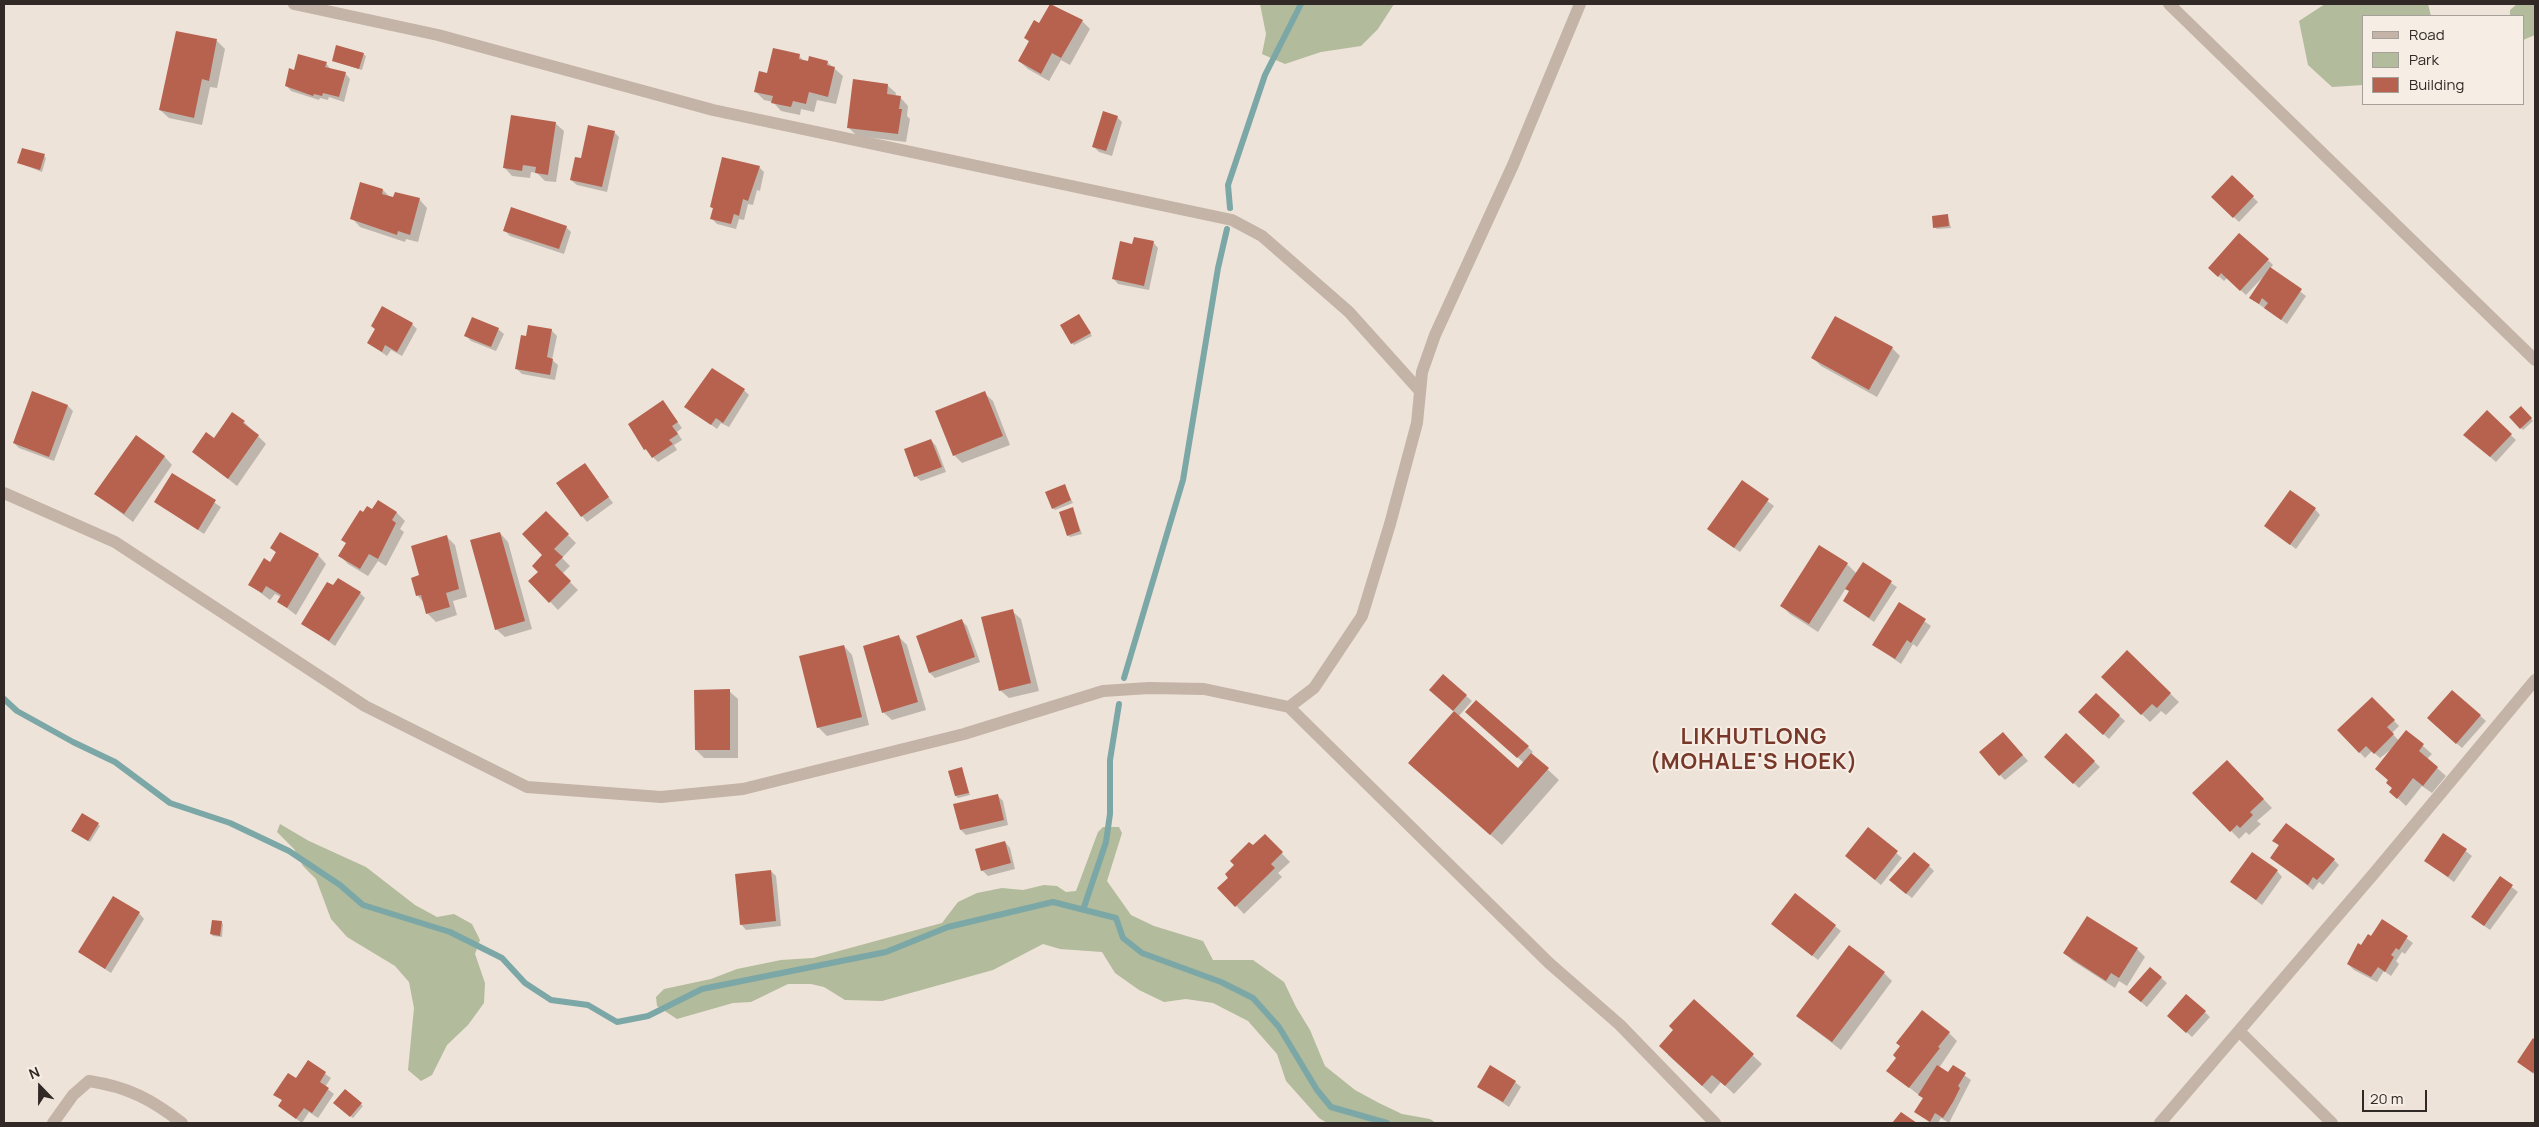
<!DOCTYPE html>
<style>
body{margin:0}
#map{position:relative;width:2539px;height:1127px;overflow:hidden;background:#eee3d9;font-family:Manrope,sans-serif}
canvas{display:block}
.frame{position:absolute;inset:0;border:5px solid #312926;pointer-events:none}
.legend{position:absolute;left:2362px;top:15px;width:162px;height:90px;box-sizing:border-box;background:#f6ede5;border:1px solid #a79f99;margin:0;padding:6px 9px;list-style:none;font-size:15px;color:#312926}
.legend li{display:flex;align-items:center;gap:10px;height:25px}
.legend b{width:25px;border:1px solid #a79f99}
.north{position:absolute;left:15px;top:1062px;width:50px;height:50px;-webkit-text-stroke:4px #f6ede5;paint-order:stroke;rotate:338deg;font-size:14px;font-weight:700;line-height:20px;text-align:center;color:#312926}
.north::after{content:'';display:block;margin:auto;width:18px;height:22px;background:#312926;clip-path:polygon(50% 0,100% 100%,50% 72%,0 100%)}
.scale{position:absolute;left:2362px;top:1090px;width:65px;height:22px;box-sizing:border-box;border:2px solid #312926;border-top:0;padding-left:6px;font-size:15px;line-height:18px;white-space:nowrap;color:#312926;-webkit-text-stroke:4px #f6ede5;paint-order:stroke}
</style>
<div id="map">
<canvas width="2539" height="1127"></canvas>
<div class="frame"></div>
<ul class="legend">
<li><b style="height:6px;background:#c4b3a7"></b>Road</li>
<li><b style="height:14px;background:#b2bb9b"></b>Park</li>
<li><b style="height:14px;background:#b7624e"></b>Building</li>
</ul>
<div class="north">N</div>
<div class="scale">20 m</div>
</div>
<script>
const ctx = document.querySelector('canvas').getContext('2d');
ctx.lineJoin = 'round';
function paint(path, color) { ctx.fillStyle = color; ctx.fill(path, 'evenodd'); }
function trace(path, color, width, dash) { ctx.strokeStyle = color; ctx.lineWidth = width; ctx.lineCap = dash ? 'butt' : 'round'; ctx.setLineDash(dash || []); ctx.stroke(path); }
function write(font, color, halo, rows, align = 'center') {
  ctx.font = font + ' Manrope,sans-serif'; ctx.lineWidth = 4; ctx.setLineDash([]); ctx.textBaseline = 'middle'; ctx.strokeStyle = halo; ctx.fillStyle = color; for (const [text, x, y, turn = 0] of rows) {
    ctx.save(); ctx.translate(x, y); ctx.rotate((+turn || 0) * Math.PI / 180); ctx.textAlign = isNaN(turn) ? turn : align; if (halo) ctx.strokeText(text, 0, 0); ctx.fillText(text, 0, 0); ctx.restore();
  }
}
const green = new Path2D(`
 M1260,4h134l-16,25 -17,17 -40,6 -36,12 -23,-10 4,-20z
 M2325,4h103l3,12h-68v69l-31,2 -24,-22 -9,-44z
 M2517,4h18v31l-12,5v-24h-13v-6z
 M280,824l29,17 57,26 49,38 22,12 17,-3 18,10 8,16 -5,14 10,29 -1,20 -16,22 -21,20 -15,30 -11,6 -13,-11 6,-62 -5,-26 -14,-16 -48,-29 -16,-18 -15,-40 -13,-13 -9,-17 -17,-17z
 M1103,827h16l3,6 -15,48 24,34 23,11 49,15 10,19h40l31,22 12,25 14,23 15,36 30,24 24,13 23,11 28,5 6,4h-109l-8,-5 -33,-37 -9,-27 -29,-33 -35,-18 -27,-4 -22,3 -25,-12 -24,-17 -13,-21 -42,-3 -17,-5 -50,26 -111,31 -37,-1 -21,-13 -13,-3h-23l-37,18 -18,1 -56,16 -20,-13 -1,-9 8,-8 47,-10 26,-10 44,-9 32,-2 129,-35 16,-21 19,-9 25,-5 21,2 21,-5 13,1 9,6 10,-1 22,-59z`);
const shadow = new Path2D(`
 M1051,4l31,17 8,8 -20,36 -9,-5 -12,21 -21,-12 -9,-8 11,-18 -4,-5 13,-13z
 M177,32l40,9 8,8 -8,39 -7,-1 -8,38 -33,-7 -9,-8z
 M363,54l3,2 -4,14 -29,-9z
 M799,56l6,6h22l16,14 -7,28 -19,-4 -3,12 -13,-3 -1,6 -19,-4 -8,-9 -9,-2 -8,-8 12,-17z
 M326,63l5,7 14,3 5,6 -6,23 -15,-5 -1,3 -8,-2 -1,2 -28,-9 -5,-6 8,-14z
 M887,85l9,8 -1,4h5l8,9 -1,10 3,3 -4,23 -49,-6 -8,-8z
 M1117,117l5,5 -10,34 -13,-4 -6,-6z
 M555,123l9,8 -8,51 -11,-1 -8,-8 -6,-1 -1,6 -18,-2 -8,-9z
 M614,132l5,5 -12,55 -30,-7 -6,-5 10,-20z
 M44,156l2,2 -4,14 -23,-9z
 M759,167l5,5 -4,19 -3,-1 -4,15 -5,-1 -4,16 -5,-1 -3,10 -19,-5 -6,-6 3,-9 -3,-2z
 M2232,177l26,25 -19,20 -26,-25z
 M383,190l8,8 28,1 8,9 -9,34 -12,-3 -1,3 -45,-15 -8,-9z
 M1948,216l3,12 -14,1 -3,-2z
 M566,227l5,5 -7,22 -54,-18 -5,-5z
 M1153,242l5,6 -9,42 -31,-6 -5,-6 20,-33z
 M2268,260l5,5 -3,4 36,27 -19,28 -37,-26 12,-20 -16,17 -19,-17 -3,3 -9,-8z
 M1079,315l13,21 -18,9 -2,-2z
 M412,324l5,5 -15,27 -11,-6 -4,6 -19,-13 8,-13 -4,-4z
 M498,329l6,5 -8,17 -25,-10 -5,-5z
 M551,330l6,6 -5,24 6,5 -3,15 -33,-6 -5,-5 10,-32z
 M1892,348l8,8 -23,41 -56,-31 -8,-8z
 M744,390l5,5 -20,32 -8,-4 -4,6 -32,-23z
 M33,393l35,13 5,5 -19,50 -35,-13 -5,-5z
 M984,393l9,8 17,44 -48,18 -8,-8z
 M663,402l19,26 -5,4 5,8 -8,5 3,5 -19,12 -13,-13z
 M2521,408l12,13 -10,9 -13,-13z
 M2487,412l29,28 -20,22 -26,-22z
 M244,422l22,22 -29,42 -43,-34z
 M931,440l5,6 10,26 -25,9 -6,-5z
 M164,456l8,9 -39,57 -37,-28z
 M585,465l28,38 -26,19 -5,-6z
 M173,475l48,32 -17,27 -48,-32z
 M1742,482l32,24 -34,46 -26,-18z
 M1064,485l9,18 -18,7 -2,-2z
 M379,502l18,11 8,8 -5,8 4,3 -18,34 -8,-5 -10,15 -20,-12 -8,-8 23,-43 10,-2z
 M1073,509l9,25 -12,3 -2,-2z
 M2315,509l5,6 -24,34 -30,-23z
 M546,513l30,30 -14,15 8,8 -8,8 16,16 -20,20 -28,-29 9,-9 5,-17z
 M500,533l8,9 24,87 -27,8 -9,-8z
 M446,536l9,9 12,52 -14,4 4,14 -21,7 -9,-9 -3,-10 -6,-7 -6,-18 9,-2z
 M272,548l46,7 8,9 -30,51 -17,-13 2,-5 -6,-3 -5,6 -20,-15 21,-21 6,-10z
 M1847,564l10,10 6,-10 34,23 -23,35 -30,-21 6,-9 -4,-4 -28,44 -28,-18 -8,-8z
 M333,587l27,6 5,5 -30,48 -32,-23z
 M1900,604l31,22 -14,21 -4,-3 -12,20 -27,-19z
 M1012,611l9,8 18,72 -30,7 -9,-8z
 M962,621l5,5 13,36 -45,16 -5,-5 -13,-36z
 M899,637l8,8 19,65 -34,10 -9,-8z
 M844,646l8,9 17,70 -42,11 -9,-9z
 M2127,652l52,50 -13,13 -5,-4 -11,11 -47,-45z
 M1443,676l29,25 -14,16 60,53 6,-7 -52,-46 56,30 5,5 -2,2 28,26 -57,65 -92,-82 45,-51 -19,-17z
 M729,691l9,8v59h-34l-8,-8z
 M2452,691l34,30 -24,27 -28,-24z
 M2096,695l29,26 -16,18 -24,-21z
 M2372,698l27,28 -7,7 7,8 7,-10 26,23 -5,5 19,17 -14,17 -10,-7 -16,20 -15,-14 3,-4 -5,-7 -13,-12 18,-22 -14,11 -8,-7 -7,7 -26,-27z
 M2066,735l34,32 -21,21 -33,-31z
 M2009,739l19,22 -23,19 -5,-5z
 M2227,761l45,47 -15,13 4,3 -12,11 -3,-3 -7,7 -45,-46z
 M962,769l8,26 -12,3 -2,-2z
 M997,795l6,6 5,24 -42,10 -5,-5z
 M98,824l2,2 -10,16 -18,-11z
 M1868,829l34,29 -21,27 -35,-29z
 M2444,834l28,22 -18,26 -28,-21z
 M1265,836l25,26 -12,11 4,4 -38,37 -25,-26z
 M2274,841l60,19 5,5 -16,20 -4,-3 -6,8 -42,-33 8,-11z
 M1005,842l5,6 5,21 -27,7 -6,-6z
 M1929,866l5,5 -22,27 -16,-12z
 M771,871l5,5 5,50 -35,4 -5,-6z
 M2277,871l5,6 -20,28 -30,-23z
 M2500,878l18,14 -28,38 -18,-13z
 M139,913l5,6 -33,54 -32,-21z
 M2383,921l30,22 -8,11 -3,-2 -6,9 3,3 -8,12 -7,-5 -7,11 -23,-12 -6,-6z
 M221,922l2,2 -1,13 -9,-1 -2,-2z
 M1772,924l63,2 6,5 -23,29z
 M2137,949l8,8 -18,29 -8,-5 -4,7 -42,-27 -9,-8z
 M2150,968l17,15 -20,24 -12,-10z
 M1884,973l8,8 -51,69 -44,-34z
 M2187,995l23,22 -18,20 -18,-16z
 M1694,1001l68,63 -28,30 -13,-12 -10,12 -43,-39 7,-25z
 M1949,1033l8,8 -18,27 10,6 4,-7 18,13 -22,43 -8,-5 -3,5h-7l-16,-11 9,-13 -36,-28z
 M2533,1040l2,1v34l-17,-13z
 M309,1062l22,16 -6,9 9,7 -16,24 -9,-6 -7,11 -23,-17 4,-5 -8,-7 21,-14z
 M1515,1082l6,5 -12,20 -30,-20z
 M346,1091l17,15 -10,12 -18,-15z`);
const stream = new Path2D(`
 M1230,208l-2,-23 37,-110 36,-71
 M1124,678l59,-198 35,-212 9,-39
 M4,699l13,12 56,31 42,20 55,41 60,20 59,28 51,34 23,20 87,27 52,26 23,25 26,17 37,5 29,17 31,-6 54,-27 184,-37 62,-25 105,-25 63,16 7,20 19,15 79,29 32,16 26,29 38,63 14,17 56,16
 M1083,910l23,-68 4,-28v-54l9,-56`);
const building = new Path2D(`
 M1050,4l33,16 -22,38 -9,-5 -11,21 -23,-13 11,-20 -5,-3 10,-18 5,3z
 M176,31l41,8 -8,42 -7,-2 -8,39 -35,-8z
 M336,45l28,8 -5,16 -27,-8z
 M773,48l27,6 -1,5 9,2 1,-5 19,5 -1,4 8,2 -7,30 -19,-5 -3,12 -13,-3 -2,6 -20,-4 2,-7 -19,-4 5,-21 8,2z
 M298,54l29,8 -2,5 21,5 -7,25 -16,-4 -1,3 -8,-2 -1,2 -28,-10 4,-18 5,2z
 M853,79l35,5 -1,10 14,2 -2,13h3l-4,25 -51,-6z
 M1103,111l15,5 -12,35 -14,-4z
 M511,115l45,7 -8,53 -13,-2 1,-6 -13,-2 -1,6 -19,-3z
 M588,125l27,6 -13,56 -32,-7 5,-23 6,1z
 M22,148l23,6 -5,16 -23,-7z
 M722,157l38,9 -12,35 -5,-2 -4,17 -5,-2 -3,10 -21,-5 3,-11 -3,-1z
 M2232,175l22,21 -21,22 -22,-21z
 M360,182l23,7 -1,5 11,3 2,-5 25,6 -10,37 -12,-4 -1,4 -47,-16z
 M511,207l56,19 -8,23 -56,-18z
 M1948,214l1,12 -16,2 -1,-12z
 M2239,233l30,26 -29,32 -19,-18 -3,4 -10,-9z
 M1134,237l20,4 -10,45 -32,-7 8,-38 12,3z
 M2270,267l32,22 -21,31 -17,-12 4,-5 -6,-5 -3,6 -10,-6z
 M382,306l31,17 -16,29 -12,-7 -3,7 -15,-9 8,-14 -4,-3z
 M1079,314l12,19 -20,11 -11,-19z
 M1835,316l58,31 -24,43 -58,-32z
 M472,317l27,11 -8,19 -27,-11z
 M528,325l24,4 -5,28 6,2 -3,16 -35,-6 6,-34 5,1z
 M712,368l33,21 -22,34 -7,-5 -5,7 -27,-18z
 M32,391l36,14 -19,52 -36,-14z
 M985,391l18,45 -50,20 -18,-45z
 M663,400l15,22 -6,4 6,8 -9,6 4,4 -21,14 -6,-9 -2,1 -16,-26z
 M2521,406l11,12 -12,11 -11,-12z
 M2487,410l25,24 -22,23 -27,-22z
 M232,412l13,9 -2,2 16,12 -31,44 -36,-27 14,-20 8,6z
 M136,435l29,21 -41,58 -30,-20z
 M931,439l11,28 -28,10 -10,-28z
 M585,463l24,34 -28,20 -25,-34z
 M172,473l44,27 -18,30 -44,-28z
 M1742,480l27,19 -35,49 -27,-19z
 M1065,484l6,16 -19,9 -7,-17z
 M2290,490l26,18 -26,37 -26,-19z
 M378,500l19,12 -5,8 4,3 -18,36 -9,-5 -9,15 -22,-13 8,-13 -5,-3 19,-30 3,2 4,-6 5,3z
 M1073,507l7,24 -13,5 -8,-24z
 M546,511l23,23 -15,15 9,8 -8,8 16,16 -22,22 -21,-22 10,-9 -6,-6 10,-11 -20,-21z
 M280,532l39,22 -32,54 -10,-6 4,-7 -15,-9 -4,7 -14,-8 16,-27 6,4 6,-10 -6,-4z
 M500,532l25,89 -30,9 -25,-90z
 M447,535l12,54 -13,4 4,14 -24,7 -5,-19 -5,1 -5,-18 8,-3 -8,-29z
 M1819,545l29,18 -39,61 -29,-18z
 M1863,562l29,19 -23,37 -26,-17 6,-10 -4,-2z
 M338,578l23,14 -32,49 -28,-17 26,-42 6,3z
 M1899,602l27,17 -15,24 -4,-3 -12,19 -23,-14z
 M1013,609l18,74 -32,8 -18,-74z
 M962,619l13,38 -46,16 -13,-37z
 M899,635l19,67 -36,11 -19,-67z
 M844,645l18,72 -45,11 -18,-72z
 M2127,650l44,43 -14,15 -5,-4 -11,11 -40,-38z
 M1443,674l24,21 -14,16 -24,-21z
 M730,689v61h-35l-1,-60z
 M2452,690l29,25 -25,29 -29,-26z
 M2096,693l24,22 -17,20 -25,-23z
 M2372,697l23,23 -8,7 7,7 -20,20 -8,-8 -7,7 -22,-23z
 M1476,700l53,46 -12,12 -52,-46z
 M1454,711l64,57 13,-15 18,15 -59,67 -82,-72z
 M2406,730l18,14 -5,7 19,16 -15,19 -10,-8 -16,21 -8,-7 3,-4 -6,-5 2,-3 -13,-11z
 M2003,732l20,23 -24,21 -20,-24z
 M2066,733l29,28 -22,23 -29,-27z
 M2227,760l37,39 -14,13 3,3 -13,13 -3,-3 -7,7 -38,-39z
 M962,767l7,26 -14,3 -7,-25z
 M998,794l6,26 -44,10 -7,-26z
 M82,813l17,10 -11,18 -17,-10z
 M2286,823l49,36 -18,21 -4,-3 -5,8 -38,-27 9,-13 -7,-4z
 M1868,827l30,24 -23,29 -30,-24z
 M2443,833l24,16 -19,28 -24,-16z
 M1265,834l18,18 -12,12 4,4 -40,39 -18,-19 11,-10 -3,-4 9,-9 -4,-4 19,-19 4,3z
 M1005,841l6,22 -30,8 -6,-22z
 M1914,852l16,13 -24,29 -17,-14z
 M2252,852l26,18 -22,30 -26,-18z
 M771,870l5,51 -36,4 -5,-51z
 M2500,876l13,9 -29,41 -13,-9z
 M1795,893l41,32 -24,31 -41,-32z
 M113,896l27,16 -35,57 -27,-17z
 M2087,916l51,32 -19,30 -8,-5 -5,8 -43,-28z
 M2382,919l26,17 -9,14 -3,-2 -5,7 3,2 -9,15 -7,-5 -7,10 -24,-13 11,-21 3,2 7,-11 3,2z
 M212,920l10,1 -2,15 -10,-2z
 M1849,945l36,27 -53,70 -36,-26z
 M2150,967l12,10 -21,25 -13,-10z
 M2186,994l20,17 -20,22 -19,-17z
 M1694,999l60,55 -29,32 -13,-11 -10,11 -43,-40 14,-16 -4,-4z
 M1922,1010l28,22 -12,15 2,1 -31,40 -23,-17 10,-13 -3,-3 7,-9 -4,-3z
 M2533,1038l2,2v29l-2,4 -16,-11z
 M308,1060l18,12 -6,10 9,6 -17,25 -8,-5 -8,11 -18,-13 4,-6 -9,-5 15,-22 8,5z
 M1490,1065l26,16 -13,21 -26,-15z
 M1937,1065l11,7 5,-7 13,8 -8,13 2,2 -7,14 -10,16 -8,-5 -5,9 -16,-10 9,-14 -5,-3z
 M345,1089l17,14 -12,14 -17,-14z
 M1901,1112l16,11h-25z`);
const street = new Path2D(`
 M294,4l144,31 275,75 519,110 30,16 87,76 71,79
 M2169,4l366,356
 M4,493l111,49 250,164 162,81 134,10 82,-8 221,-55 139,-43 46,-3 55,1 85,18 260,256 71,62 95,98
 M1289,707l25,-19 48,-72 28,-92 27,-101 5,-51 13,-37 78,-170 67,-161
 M2239,1031l93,92
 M53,1123l20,-28 16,-14c39,6 62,18 93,42
 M2160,1123l216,-252 159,-191`);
const districtNames = [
 ["LIKHUTLONG",1754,738],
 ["(MOHALE'S HOEK)",1754,763]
];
paint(green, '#b2bb9b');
paint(shadow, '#0003');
trace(stream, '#7ca7a7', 6);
paint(building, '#b7624e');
trace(street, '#c4b3a7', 12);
ctx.letterSpacing = '1px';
write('bold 22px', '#773829', '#f6ede5', districtNames);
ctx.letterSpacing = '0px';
</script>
